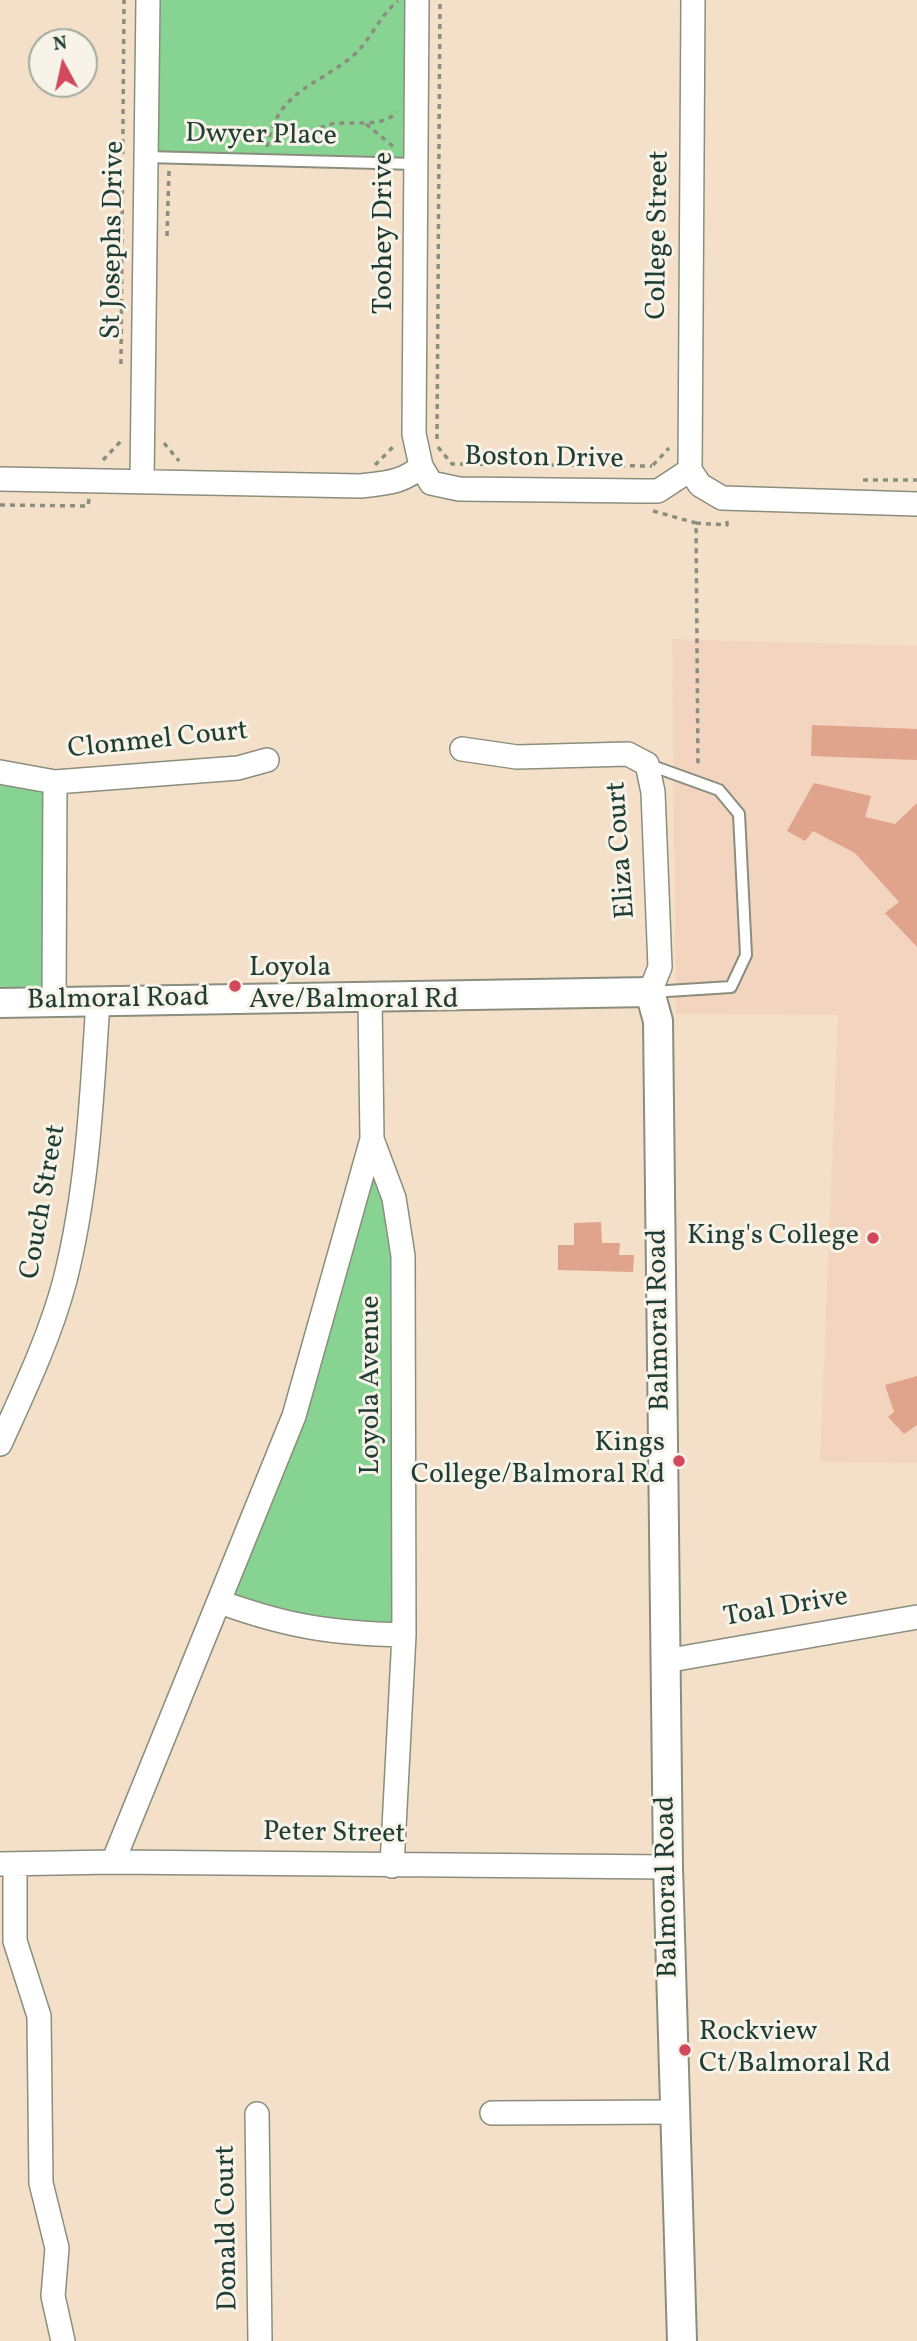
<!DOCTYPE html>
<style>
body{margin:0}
#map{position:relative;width:917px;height:2341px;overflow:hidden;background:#f4e0c8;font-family:Vollkorn,serif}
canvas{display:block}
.north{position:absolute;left:28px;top:28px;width:70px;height:70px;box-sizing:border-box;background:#f7f3e8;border:2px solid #a1aaa0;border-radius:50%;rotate:352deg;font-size:19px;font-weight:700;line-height:28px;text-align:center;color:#1f3d34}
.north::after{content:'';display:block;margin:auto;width:24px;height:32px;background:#d1495b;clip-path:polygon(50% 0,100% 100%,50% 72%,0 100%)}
</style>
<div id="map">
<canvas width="917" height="2341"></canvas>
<div class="north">N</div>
</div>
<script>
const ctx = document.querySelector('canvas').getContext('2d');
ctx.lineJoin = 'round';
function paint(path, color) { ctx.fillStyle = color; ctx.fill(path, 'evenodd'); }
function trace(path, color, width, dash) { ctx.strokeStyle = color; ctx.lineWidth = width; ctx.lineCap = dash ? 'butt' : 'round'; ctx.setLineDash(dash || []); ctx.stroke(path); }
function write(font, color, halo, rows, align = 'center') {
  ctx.font = font + ' Vollkorn,serif'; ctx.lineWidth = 6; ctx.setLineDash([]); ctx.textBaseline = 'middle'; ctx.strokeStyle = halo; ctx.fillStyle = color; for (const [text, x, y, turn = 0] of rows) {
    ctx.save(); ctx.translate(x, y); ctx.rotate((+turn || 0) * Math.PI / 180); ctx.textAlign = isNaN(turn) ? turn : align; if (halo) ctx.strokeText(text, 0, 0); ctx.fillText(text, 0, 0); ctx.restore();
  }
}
const built = new Path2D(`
 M672,639l245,7v817l-97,-1 18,-447 -162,-1z`);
const green = new Path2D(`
 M159,0h252l-2,163 -253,-6z
 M0,772l55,10 -1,220 -54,1z
 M372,1139l22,59 10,437 -184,-33 74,-186z`);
const building = new Path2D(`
 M812,725l105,4v31l-106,-4z
 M814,783l57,13 -6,21 30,7 22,-21v144l-32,-34 14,-11 -44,-49 -42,-22 -8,10 -18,-10z
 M601,1222l1,21h18l-1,12h15l-1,17 -75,-2v-25h16v-22z
 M917,1376v49l-13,9 -16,-17 6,-5 -9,-27z`);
const path = new Path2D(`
 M273,123c10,5 21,11 32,10 8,0 15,-6 22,-8 22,-6 53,5 70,-13
 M366,124l29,24
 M267,147c10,-56 48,-60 86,-91 18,-16 26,-40 45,-55
 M167,236l2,-66
 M121,364l3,-364
 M437,439l3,-439
 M164,443l15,18
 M438,447l14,17 200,2
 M103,460l18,-19
 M375,465l21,-21
 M653,465l16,-17
 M863,480h54
 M0,505l88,1 1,-7
 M653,511l43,12 2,244
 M696,523l31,2v-8`);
const service = new Path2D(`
 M146,157l270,7
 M647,764l72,26 20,24 7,141 -15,32 -80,5`);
const minor = new Path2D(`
 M417,0l-3,434 7,32
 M690,470l3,-470
 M0,479l361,7c24,-3 42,-3 60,-20l10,17 28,6 182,2h17l32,-21 10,15 22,13 195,6
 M142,481l6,-481
 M462,749l55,8 111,-3 19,10 6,28 7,175 -10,25
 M0,772l55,10 -1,220
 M55,782l183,-14 29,-8
 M372,1139l22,59 9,58 1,379 -12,231
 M0,1444c24,-53 50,-107 65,-164 23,-91 27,-186 33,-279
 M220,1602c69,25 111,31 184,33
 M665,1661l252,-44
 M113,1862l181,-446 78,-277 -2,-140
 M0,1864l113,-2 555,5
 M15,1864v77l24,75 2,167 16,65 -4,48 10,45
 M492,2113l182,-1
 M257,2114l3,227`);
const tertiary = new Path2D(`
 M0,1003l650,-11 8,29 10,846 14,474`);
const markers = [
 [235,986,7,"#d1495b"],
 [873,1238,7,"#d1495b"],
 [679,1461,7,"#d1495b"],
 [685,2050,7,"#d1495b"]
];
const streetNames = [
 ["Dwyer Place",261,137,1],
 ["Toohey Drive",386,233,-90],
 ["College Street",660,235,-89],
 ["St Josephs Drive",115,240,-89],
 ["Boston Drive",544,460,1],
 ["Clonmel Court",158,742,-6],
 ["Eliza Court",623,850,-94],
 ["Balmoral Road",118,1001,-1],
 ["Couch Street",45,1202,-80],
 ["Balmoral Road",661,1320,-91],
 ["Loyola Avenue",373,1385,-90],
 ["Toal Drive",786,1609,-10],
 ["Peter Street",334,1835,1],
 ["Balmoral Road",669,1887,-91],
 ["Donald Court",229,2228,-91]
];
const poiNames = [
 ["Loyola",249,970],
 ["Ave/Balmoral Rd",249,1002],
 ["King's College",859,1238,"right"],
 ["Kings",665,1445,"right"],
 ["College/Balmoral Rd",665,1477,"right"],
 ["Rockview",699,2034],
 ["Ct/Balmoral Rd",699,2066]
];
paint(built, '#f3d4bf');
paint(green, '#87d492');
paint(building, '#e0a38b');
trace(service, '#8a8e7e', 14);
trace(minor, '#8a8e7e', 26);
trace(tertiary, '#8a8e7e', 32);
trace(path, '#8a8e7e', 3.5, [5, 5]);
trace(service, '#fff', 10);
trace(minor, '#fff', 23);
trace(tertiary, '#fff', 28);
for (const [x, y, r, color] of markers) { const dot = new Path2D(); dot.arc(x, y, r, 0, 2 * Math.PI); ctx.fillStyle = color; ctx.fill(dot); trace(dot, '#f7f3e8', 2.5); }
write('28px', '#1f3d34', '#f7f3e8', streetNames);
write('28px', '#1f3d34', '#f7f3e8', poiNames, 'left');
</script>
